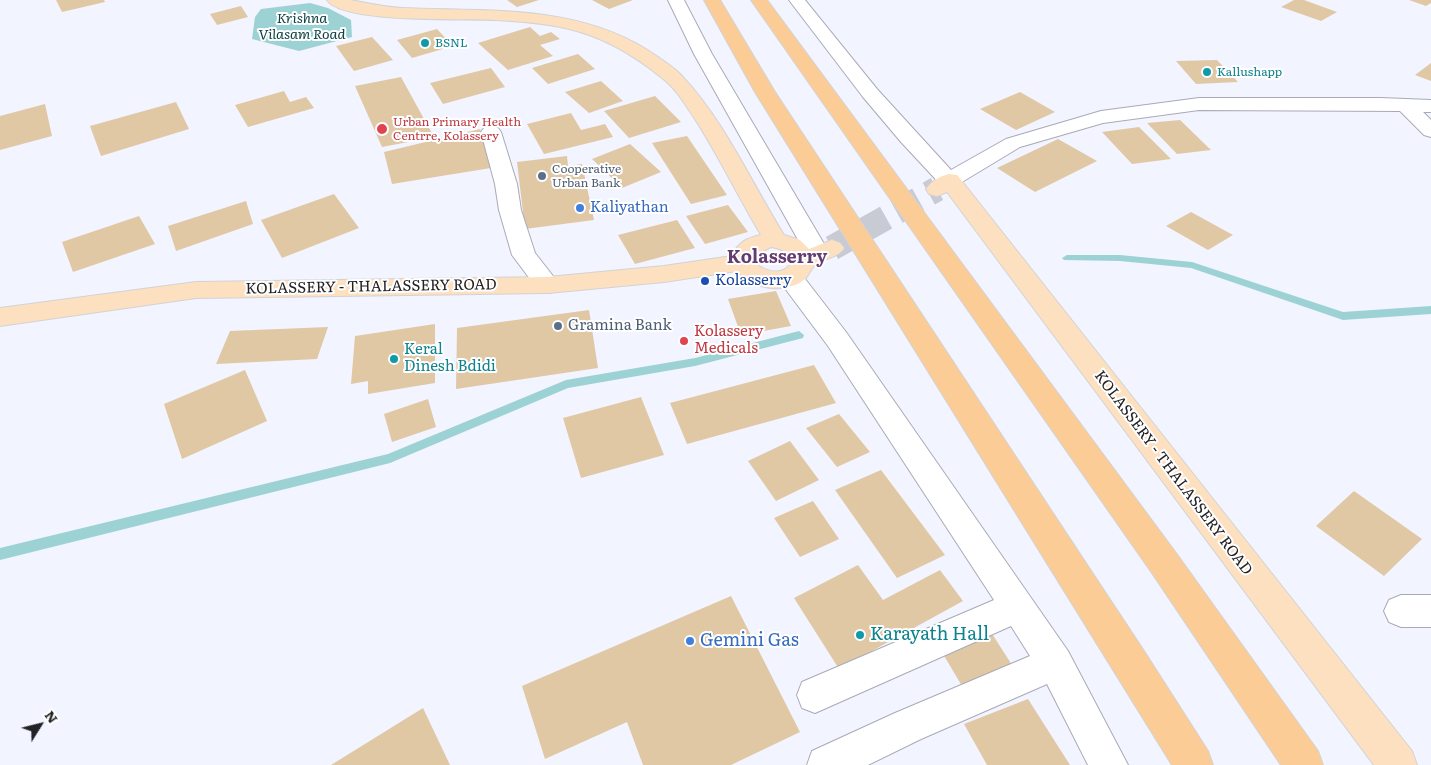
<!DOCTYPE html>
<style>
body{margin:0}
#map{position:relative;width:1431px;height:765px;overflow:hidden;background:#f2f4ff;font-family:Literata,serif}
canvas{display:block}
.north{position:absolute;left:15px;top:700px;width:50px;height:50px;-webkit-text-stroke:4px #fff;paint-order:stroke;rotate:54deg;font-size:14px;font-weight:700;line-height:20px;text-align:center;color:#222226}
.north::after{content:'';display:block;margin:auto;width:18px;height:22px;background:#222226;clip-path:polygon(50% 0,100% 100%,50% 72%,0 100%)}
</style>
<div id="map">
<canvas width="1431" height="765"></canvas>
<div class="north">N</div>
</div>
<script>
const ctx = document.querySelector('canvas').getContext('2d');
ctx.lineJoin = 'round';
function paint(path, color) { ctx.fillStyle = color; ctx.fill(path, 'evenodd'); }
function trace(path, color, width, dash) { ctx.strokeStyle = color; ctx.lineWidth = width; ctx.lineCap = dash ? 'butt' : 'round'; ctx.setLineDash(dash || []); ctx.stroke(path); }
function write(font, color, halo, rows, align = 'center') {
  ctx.font = font + ' Literata,serif'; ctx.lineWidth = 4; ctx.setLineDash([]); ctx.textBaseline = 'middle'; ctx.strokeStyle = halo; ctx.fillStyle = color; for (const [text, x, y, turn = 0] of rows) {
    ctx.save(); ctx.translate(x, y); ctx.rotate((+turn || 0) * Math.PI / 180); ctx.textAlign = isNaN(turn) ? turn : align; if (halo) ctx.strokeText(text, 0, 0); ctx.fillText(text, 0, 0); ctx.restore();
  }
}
const water = new Path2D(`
 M310,3l18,5 23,12 1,17 -53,14 -47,-12 3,-22 6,-8z`);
const stream = new Path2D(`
 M1067,255h53l72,7 151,50 88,-6v8l-88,6 -152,-52 -71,-7 -56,-1 -2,-2z
 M799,331l5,4 -1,3 -108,28 -127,22 -178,75 -390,97v-12l388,-94 178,-74 129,-22z`);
const building = new Path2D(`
 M56,0h48l1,2 -43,10z
 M507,0h32l-22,7z
 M592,0h41l-24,9z
 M1294,0h10l33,12 -16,9 -40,-14z
 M1409,0h22v3l-5,3z
 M241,6l7,11 -31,8 -7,-11z
 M530,27l10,9 11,-4 9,7 -20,6 13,11 -45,14 -30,-27z
 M437,29l16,17 -41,12 -15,-18z
 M372,37l21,23 -39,11 -18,-25z
 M578,54l17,15 -47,15 -16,-16z
 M1217,60l21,22 -42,2 -20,-23z
 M1431,63v18l-16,-6z
 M491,68l14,19 -62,17 -13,-21z
 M401,77l33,60 -52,10 -27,-61z
 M601,81l22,20 -34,12 -24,-21z
 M284,91l6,11 16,-5 8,11 -66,19 -13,-22z
 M1020,92l35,20 -39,18 -36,-21z
 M655,96l26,26 -52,16 -25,-27z
 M176,102l13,27 -88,27 -11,-30z
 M45,104l7,32 -52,14v-34z
 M571,113l10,17 24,-6 8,13 -69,17 -17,-30z
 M1180,120l31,30 -34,4 -30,-31z
 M1139,127l32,32 -39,5 -30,-32z
 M480,129l11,39 -99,16 -8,-32z
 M687,136l40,59 -36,9 -39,-61z
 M1058,139l39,22 -62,31 -38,-24z
 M630,144l31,28 -39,16 -30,-29z
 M567,156l1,10 14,-2 12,56 -69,9 -8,-67z
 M334,194l25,34 -77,30 -21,-38z
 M246,201l7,23 -77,27 -8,-25z
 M728,205l20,27 -43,12 -19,-28z
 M1191,212l42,23 -25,15 -42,-24z
 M139,216l16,28 -82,28 -11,-30z
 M677,220l18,28 -60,16 -17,-29z
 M776,291l15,35 -50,9 -13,-36z
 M589,310l9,58 -142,21 1,-61z
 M435,324v59l-67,11v-13l-17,3 4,-48z
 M328,327l-11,32 -101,5 14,-33z
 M814,365l22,38 -149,41 -17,-41z
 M245,370l22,51 -85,38 -18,-55z
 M641,397l23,58 -83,23 -18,-60z
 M428,399l8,28 -44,15 -8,-28z
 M839,414l31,38 -33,15 -31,-39z
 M790,441l29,39 -43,21 -28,-40z
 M881,470l64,85 -48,23 -62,-88z
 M1354,491l68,48 -38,37 -68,-50z
 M813,501l26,38 -39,18 -26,-39z
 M858,565l25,35 57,-30 23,31 -124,68 -45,-71z
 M731,596l69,136 -69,33h-88l-16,-43 -82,37 -23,-73z
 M989,629l23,36 -50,21 -22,-37z
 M1028,699l42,66h-83l-23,-41z
 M423,708l27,57h-119z`);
const majorTunnel = new Path2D(`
 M832,248l105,-59`);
const minor = new Path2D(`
 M668,0h16l28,54 118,200 -4,5 -8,3 -8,-3 -4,-5 -112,-200z
 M789,0h16l72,89 74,81 55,-31 95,-28 98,-13h181l51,2v12h-8l8,8v17l-7,-2 -24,-24 -201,-1 -96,13 -83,24 -63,38 -8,1 -8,-1 -40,-43 -38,-45z
 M491,126l7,2 3,4 16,52 4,26 14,43 25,32 -3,6 -9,2 -9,-2 -27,-36 -13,-45 -4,-26 -14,-52 3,-4z
 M790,269l9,2 47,61 222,319 60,114h-40l-41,-81 -126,55 -53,26h-61l5,-14 83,-38 135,-57 -19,-30 -196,87 -13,-5 -5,-13 5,-13 192,-82 -166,-254 -47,-63 -3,-6 3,-6z
 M1401,595h30v32h-30l-12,-5 -5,-11 5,-11z`);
const major = new Path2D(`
 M327,0c7,0 16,0 23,0 17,3 34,7 52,8 88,4 180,-5 256,49 8,6 17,11 24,19 43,46 69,106 102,159l16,5 9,9 23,-9 8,3 4,5c-7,11 -22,10 -30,18 -4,4 -5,9 -9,13 -19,16 -54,10 -68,-8l-73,11 -116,11 -352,5 -196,28v-18l196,-26 352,-5 116,-11 68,-10c6,-14 15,-18 29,-21 -24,-40 -44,-83 -70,-122 -8,-12 -17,-26 -29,-35 -28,-23 -60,-42 -97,-50 -23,-5 -47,-7 -71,-8 -30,-2 -151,4 -167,-20zM771,247c9,1 17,5 21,14 -6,14 -22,12 -33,5l-4,-9 2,-3z
 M949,174l8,1 455,576 5,14h-43l-427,-573 -10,4 -8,-2 -3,-5c6,-8 14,-13 23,-15z`);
const highway = new Path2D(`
 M704,0h16l55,92 369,559 64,100 5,14h-41l-417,-673z
 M751,0h16l409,553 142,198 5,14h-42l-129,-192z`);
const markers = [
 [425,43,5,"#0f9aa8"],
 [1207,72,5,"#0f9aa8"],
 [382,129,6,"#e0444e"],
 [542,176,5,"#5c6f8a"],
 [580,208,5,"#3f7fe0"],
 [705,281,5,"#1a4fb4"],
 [558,326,5,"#5c6f8a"],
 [684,341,5,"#e0444e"],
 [394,359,5,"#0f9aa8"],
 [860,635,5,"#0f9aa8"],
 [690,641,5,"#3f7fe0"]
];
const farCulturenames = [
 ["BSNL",435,43],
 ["Kallushapp",1217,72]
];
const farHealthnames = [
 ["Urban Primary Health",393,122],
 ["Centrre, Kolassery",393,136]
];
const farServicenames = [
 ["Cooperative",552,169],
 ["Urban Bank",552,183]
];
const farWaternames = [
 ["Krishna",302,19],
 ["Vilasam Road",302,35]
];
const shopNames = [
 ["Kaliyathan",590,208]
];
const transitNames = [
 ["Kolasserry",715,281]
];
const streetNames = [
 ["KOLASSERY - THALASSERY ROAD",371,287,-1],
 ["KOLASSERY - THALASSERY ROAD",1173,473,53]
];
const serviceNames = [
 ["Gramina Bank",568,326]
];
const healthNames = [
 ["Kolassery",694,332],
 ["Medicals",694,349]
];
const cultureNames = [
 ["Keral",404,350],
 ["Dinesh Bdidi",404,367]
];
const quarterNames = [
 ["Kolasserry",777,258]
];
const nearCulturenames = [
 ["Karayath Hall",870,635]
];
const nearShopnames = [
 ["Gemini Gas",700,641]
];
paint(water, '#9dd2d4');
paint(stream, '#9dd2d4');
paint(building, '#e0c8a5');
trace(majorTunnel, '#c8cad4', 25, [25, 12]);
trace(minor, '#a9aab5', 2);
trace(major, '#d3d3d4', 2);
trace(highway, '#d3d3d4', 2);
paint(minor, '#fff');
paint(major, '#fde0c0');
paint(highway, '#fccc96');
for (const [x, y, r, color] of markers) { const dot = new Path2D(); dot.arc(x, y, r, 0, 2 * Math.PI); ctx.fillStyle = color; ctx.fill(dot); trace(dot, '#fff', 2); }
write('12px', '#0d838f', '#fff', farCulturenames, 'left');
write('12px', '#be3a42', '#fff', farHealthnames, 'left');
write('12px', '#4e5e75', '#fff', farServicenames, 'left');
write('italic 14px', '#0e4042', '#fff', farWaternames);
write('15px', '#366cbe', '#fff', shopNames, 'left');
write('15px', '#164399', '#fff', transitNames, 'left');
write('15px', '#222226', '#fff', streetNames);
write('15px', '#4e5e75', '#fff', serviceNames, 'left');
write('15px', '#be3a42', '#fff', healthNames, 'left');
write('15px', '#0d838f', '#fff', cultureNames, 'left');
write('bold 18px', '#643b72', '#fff', quarterNames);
write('18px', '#0d838f', '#fff', nearCulturenames, 'left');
write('18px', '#366cbe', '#fff', nearShopnames, 'left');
</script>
